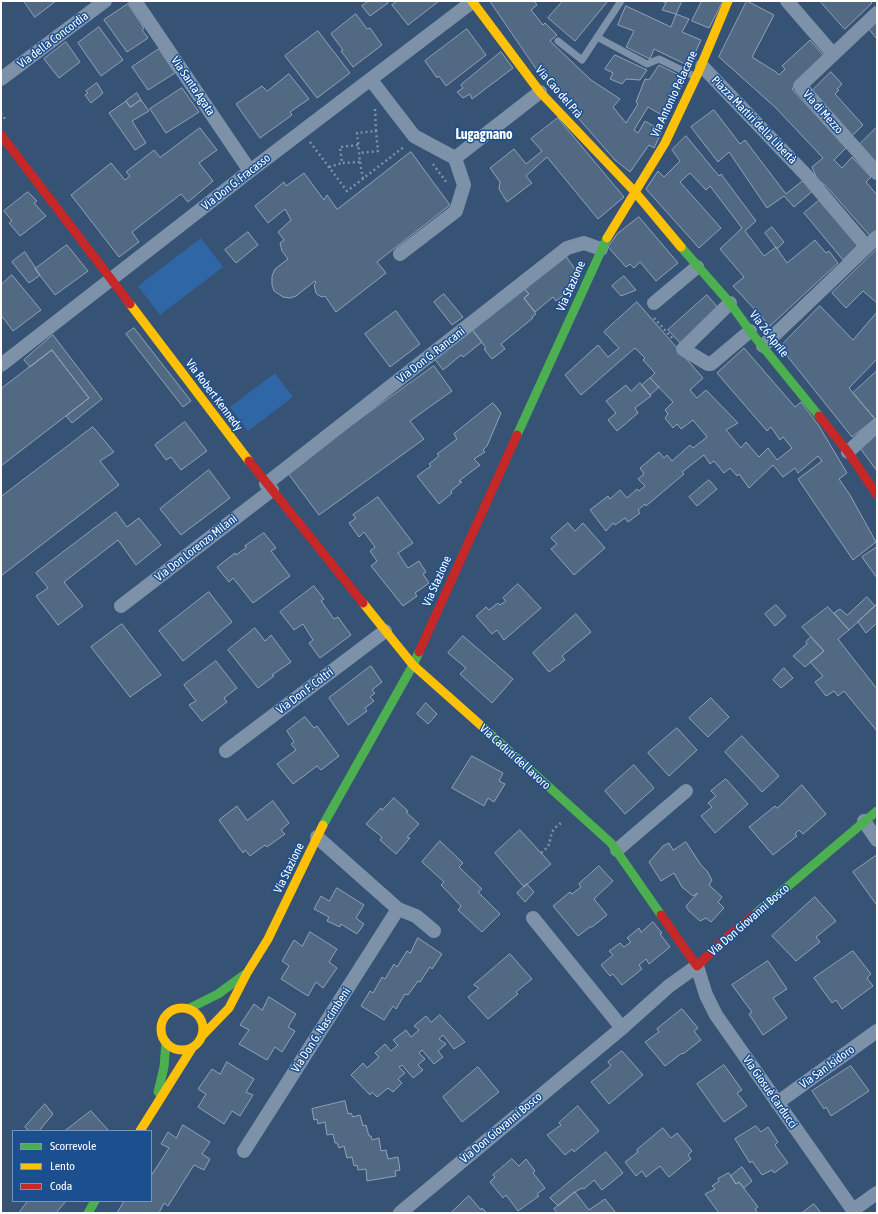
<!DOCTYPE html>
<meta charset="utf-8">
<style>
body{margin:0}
#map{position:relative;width:878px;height:1214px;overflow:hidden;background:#365274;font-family:"Asap Condensed",sans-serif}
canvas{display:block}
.frame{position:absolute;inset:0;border:2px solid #fff;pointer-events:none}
.legend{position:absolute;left:12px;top:1130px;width:140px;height:72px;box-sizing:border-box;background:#1b4f8f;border:1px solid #7695bc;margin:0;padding:5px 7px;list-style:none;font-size:12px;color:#fff}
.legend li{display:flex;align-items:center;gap:8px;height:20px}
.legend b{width:20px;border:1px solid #7695bc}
</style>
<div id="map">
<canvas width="878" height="1214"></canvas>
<div class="frame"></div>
<ul class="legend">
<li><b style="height:5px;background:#4caf50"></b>Scorrevole</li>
<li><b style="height:5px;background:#ffc107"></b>Lento</li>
<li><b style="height:5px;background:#c62828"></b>Coda</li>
</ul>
</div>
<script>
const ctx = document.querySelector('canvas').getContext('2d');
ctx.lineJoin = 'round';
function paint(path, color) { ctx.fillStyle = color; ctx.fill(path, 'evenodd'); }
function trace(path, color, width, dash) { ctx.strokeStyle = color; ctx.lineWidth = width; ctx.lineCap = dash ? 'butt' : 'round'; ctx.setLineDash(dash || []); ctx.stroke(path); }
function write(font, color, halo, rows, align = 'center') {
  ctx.font = font + ' "Asap Condensed",sans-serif'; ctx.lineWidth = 3; ctx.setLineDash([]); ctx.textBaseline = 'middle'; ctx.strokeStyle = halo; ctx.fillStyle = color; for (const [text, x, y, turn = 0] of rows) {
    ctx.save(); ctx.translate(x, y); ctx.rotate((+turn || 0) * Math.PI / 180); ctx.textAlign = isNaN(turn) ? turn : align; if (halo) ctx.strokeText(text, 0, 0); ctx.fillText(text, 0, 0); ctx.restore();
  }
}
const green = new Path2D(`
 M201,238l22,29 -63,48 -22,-29z
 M275,373l18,24 -45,34 -18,-24z`);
const building = new Path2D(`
 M24,1h32l-21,16z
 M369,1h18l1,2 -18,13 -8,-10z
 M398,1h41l-31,24 -16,-20z
 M490,1h44l3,4 -6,5 12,15 2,-2 12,12 -7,6 41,39 29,19 -7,8 13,16 12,-19 -2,-2 9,-23 4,1 10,-15 26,13 -18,40 -19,-11 -14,23 4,3 7,-12 17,10 -8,17 -5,-3 -19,27 -15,-12 -74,-84z
 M563,1h45l-33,40 -27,-23z
 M661,1h21l-6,13 -14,-4 4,-7z
 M702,1h21l-14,27 -17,-7z
 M747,1l27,14 -22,42 24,15 3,3 6,-6 -3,-3 28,-26 15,17 -33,32 54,59 -12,12 8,8 10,-11 19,20 -5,5 11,13v37l-6,5 -45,-51 -9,-7 -5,-12 11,-9 -47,-50 -57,-51z
 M820,1h50l2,2 -27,26z
 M128,4l16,24 -2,2 6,8 -21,14 -23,-32z
 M626,6l45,21 5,-13 13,5 -7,13 19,8 -12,26 -35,-17 -4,10 -24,-12 8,-16 -16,-6z
 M356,14l11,15 3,-1 12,17 -29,22 -12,-16 2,-1 -12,-16z
 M877,17v22l-10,-12z
 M99,27l24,33 -22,16 -23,-33z
 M467,29l19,26 -40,31 -7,-10 -2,2 -12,-17z
 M318,31l32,42 -33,25 -32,-42z
 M66,42l14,20 -21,16 -15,-19z
 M159,49l16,24 -27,17 -16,-23z
 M501,52l12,16 -41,31 -2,-5 -7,4 -6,-6 6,-4 -2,-3z
 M615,55l32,15 -7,10 -14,-1 -4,5 -12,-5 3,-6 -8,-4z
 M831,72l11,12 -5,5 2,1 -4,4 28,31 -11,11 -41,-44z
 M289,74l20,25 -19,13 2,3 -32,23 -24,-34 26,-18 5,5z
 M97,83l6,10 -12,10 -6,-8 3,-2 -2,-2z
 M182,88l17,24 -33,21 -16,-24z
 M137,93l4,7 -11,7 -4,-6z
 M141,100l8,11 -17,10 14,22 -11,7 -26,-37 17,-12 4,6z
 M714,110l26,34 5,-4 41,54 20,-16 10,10 -22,19 -10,-11 -17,12 -38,-56 -11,10 -27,-35z
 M558,118l66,79 -26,22 -51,-62 -21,19 6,7 -25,19 -8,-13 1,-7 -10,-14 24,-19 12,15 16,-13 -11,-12z
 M877,127v39l-19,-20z
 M200,128l17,22 -18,13 14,18 -25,21 -7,-8 -49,38 7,10 -20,15 -48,-62 40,-32 14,17 5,-4 -4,-4 28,-22 6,7z
 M686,136l33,40 2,-2 35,47 -11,10 19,25 12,-9 11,16 28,-23 11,13 3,-2 9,12 -68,63 -37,-40 11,-9 -24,-28 22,-21 -32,-42 -4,4 -16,-17 -10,9 41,46 -22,20 -53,-59 12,-18 6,6 16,-16 -8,-11z
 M411,152l39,53 -73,57 9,11 -50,39 -11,-16 -3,1 -4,-2 -2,-2 -2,-8 2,-2 -1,-2 -19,15 -6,2 -7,-1 -9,-6 -2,-6v-9l3,-7 13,-10 -6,-8 -2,-8 4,-3 -6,-8 13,-12 -6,-11 -17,14 -13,-17 29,-24 2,4 18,-13 20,27 3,-5 10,14z
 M28,192l9,9 -3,2 12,13 -26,20 -11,-13 3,-2 -8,-10z
 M821,199l38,45 -16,16 -39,-47z
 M639,217l39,46 -22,18 -16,-19 -6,6 -4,-4 -4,3 -18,-20 9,-13z
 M772,227l12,15 -7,7 -12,-16z
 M248,232l10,13 -22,18 -11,-13z
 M67,245l21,26 -33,24 -20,-26z
 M877,249v54l-14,-12 -17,17 -14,-15z
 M25,252l15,23 -11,8 -17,-21z
 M565,255l15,21 -7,12 -17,13 -3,-4 -18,15 -11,-14 5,-4 -6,-7z
 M12,275l29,35 -28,21 -12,-16v-30z
 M624,276l12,14 -15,6 -9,-10z
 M523,287l6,7 -5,4 12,16 -4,3 1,1 -32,26 4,5 -13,10 -8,-10 2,-1 -15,-20z
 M444,294l19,23 -11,8 -18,-23z
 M707,295l13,15 -38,35 -14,-15z
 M637,302l66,76 -13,12 7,8 9,-8 32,33 -12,7 15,18 5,-6 13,15 9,-9 9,12 15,-12 -9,-11 -3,3 -9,-13 -4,4 -50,-58 27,-25 51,59 6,-5 18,24 28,47 -8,6 11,16 26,47 -23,18 -55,-81 24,-18 -4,-5 -20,17 -3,-5 -12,9 -10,-12 -24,23 -10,-14 -2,2 -7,-8 -6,5 -10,-12 -4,3 -6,-9 -22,17 2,2 -38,32 -1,-2 -7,6 2,3 -12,9 -3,-4 -10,7 -2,-2 -7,8 -16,-21 18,-14 2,3 10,-9 7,8 10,-9 2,2 6,-5 -7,-7 6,-5 -4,-6 19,-16 5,6 3,-3 5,6 18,-16 3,3 14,-11 -14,-17 -12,9 -4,-5 -4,4 -8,-10 3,-4 -3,-4 8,-8 -23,-24 5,-5 -12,-13 2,-2 -10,-10 -54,47 -16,-20 33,-30 10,12 11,-9 -15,-16z
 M820,306l33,34 24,-28v47l-28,29 26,31 -23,18 -72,-90z
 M396,311l24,33 -30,23 -25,-33z
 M134,328l57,73 -8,6 -57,-73z
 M471,328l11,14 -19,15 -2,-2 -18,15 -9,-12z
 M53,335l49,64 -30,24 -6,-7 23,-18 -37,-48 -22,17 -6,-7z
 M52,350l37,48 -88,68v-77z
 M434,366l18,25 -42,30 14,18 -105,76 -32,-43z
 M877,371v46l-2,2 -22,-26z
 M650,378l9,9 -9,8 -8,-10z
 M640,383l11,13 -16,12 3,5 -21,18 -9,-11 8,-7 -10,-12 20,-16 5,6z
 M493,403l8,10 -14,33 -4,4 2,2 -11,7 6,6 -21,16 3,1 -11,9 1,2 -13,11 -22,-28 14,-10 -2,-2 10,-8 -2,-2 20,-15 -3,-5z
 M185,422l22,29 -26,19 -10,-13 -5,3 -11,-15z
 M93,427l21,25 -14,9 19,24 -118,91v-79z
 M877,432v39l-17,-23z
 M209,470l21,28 -49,37 -21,-26z
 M709,480l8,9 -20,17 -8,-9z
 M378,497l35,46 -15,10 10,15 11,-7 7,11 -3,2 6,9 -14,10 2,3 -14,10 -32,-40 6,-5 -7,-10 5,-4 -11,-15 -5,5 -10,-14 7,-5 -3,-3z
 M116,512l11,15 12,-9 22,27 -25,20 -18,-25 -54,42 19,24 -25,19 -22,-29 12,-8 -12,-15z
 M568,523l7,8 8,-8 22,25 -31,27 -23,-26 6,-5 -6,-6z
 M264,533l12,15 -5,3 19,25 -37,27 -20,-25 -4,4 -12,-15 18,-14 1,2 11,-8 -2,-1z
 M877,547v31l-15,-21z
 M518,584l23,24 -37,32 -7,-10 -5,4 -16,-18 10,-9 3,3 9,-7 2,2 6,-4 -3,-3z
 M314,586l10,13 -3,2 13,18 4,-2 13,18 -31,23 -11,-15 4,-3 -10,-16 -9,6 -14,-18z
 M209,592l23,30 -49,39 -24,-30z
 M867,597l8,9 -26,24 -15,-17 6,-4 7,6z
 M877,604v19l-11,10 -8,-11z
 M776,605l10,11 -11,10 -10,-12z
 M828,607l21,23 -11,9 39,50v42l-33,-40 -6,5 -4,-5 -8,5 -11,-14 8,-6 -13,-14 14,-11 -22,-24z
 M576,614l15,18 -29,24 3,4 -16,12 -16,-19z
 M122,624l39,51 -31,22 -39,-50z
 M255,628l10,13 6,-6 20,27 -19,13 2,1 -16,12 -30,-38z
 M463,636l50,43 -21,24 -32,-29 6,-6 -18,-15z
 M811,637l13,14 -19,16 -12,-11 14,-12 -1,-2z
 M216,661l21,27 -13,10 3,4 -25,19 -13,-16 7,-4 -12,-16z
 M371,666l11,16 -10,8 3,3 -5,4 4,4 -9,7 2,3 -19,14 -19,-27z
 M784,668l9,10 -12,10 -8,-8z
 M711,698l18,19 -21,20 -19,-19z
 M426,703l11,11 -9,10 -11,-10z
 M305,717l9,11 3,-2 22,30 -18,14 -4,-4 -24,18 -16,-20 19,-14 -5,-6 3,-2 -7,-11z
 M677,728l20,22 -28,26 -21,-23z
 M742,736l37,40 -17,16 -37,-40z
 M472,756l31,17 -4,8 6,3 -11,18 -6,-4 -4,8 -32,-18z
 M634,765l20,23 -29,26 -20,-23z
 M726,779l22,25 -33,29 -14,-17 11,-9 -4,-4 8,-7 -5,-5z
 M802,785l24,29 -23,20 -4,-4 -4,4 2,2 -24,19 -24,-28 26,-21 2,2z
 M394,798l14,13 -2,1 13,12 -12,13 3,1 -14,16 -16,-14 2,-3 -16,-13 15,-16 1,2z
 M273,801l16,22 -8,7 4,4 -18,13 -2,-2 -15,11 -5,-6 -2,3 -24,-33 18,-14 10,14z
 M520,830l31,34 -27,23 -29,-34z
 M440,841l23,22 -4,4 23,22 -4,3 22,22 -18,18 -24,-22 3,-4 -20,-21 3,-3 -22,-20z
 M686,842l15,23 6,6 5,9 -3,5 13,12 -4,5 6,6 -13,14 -5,-4 -6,3 -11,-10 -3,-5 12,-13 -5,3 -11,-9 -8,-14 -13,8 -12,-19 14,-16 6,-3 4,7z
 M877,855v48l-1,1 -23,-32z
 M599,866l14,15 -19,18 13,16 -15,12h-2l-12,9 -25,-30 17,-14 2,2 9,-7 -2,-3z
 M527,884l7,8 -9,10 -8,-9z
 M337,888l27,17 -8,13 8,6 -7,10 -16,-10 -1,3 -13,-6 2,-4 -15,-8 7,-13 8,5z
 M815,897l21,24 -20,16 4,5 -24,19 -24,-25z
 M653,922l9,11 -2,1 10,13 -21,17 -3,-5 -7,6 3,4 -20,16 -9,-11 -3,2 -9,-11 12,-10 -4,-4 11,-8 4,4 7,-5 -4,-4 12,-10 2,4z
 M310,932l27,17 -8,13 8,6 -14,20 -7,-6 -8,14 -27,-17 8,-13 -7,-5 12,-21 8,6z
 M418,938l24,16 -10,15 -2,-2 -10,15 -2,-1 -10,14 -3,-1 -9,15 -3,-3 -9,14 -23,-14 9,-15 3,2 9,-16 3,2 9,-15 3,3 10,-16 3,2z
 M853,951l18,23 -4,4 6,8 -31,23 -6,-9 -4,3 -18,-25z
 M510,954l22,25 -16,13 2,2 -30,25 -20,-22 11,-9 -5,-3z
 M768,961l19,28 -14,9 14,20 -24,17 -14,-21 3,-2 -20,-27z
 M269,997l27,17 -8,13 7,4 -13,21 -7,-5 -8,13 -28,-16 10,-14 -9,-5 14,-21 8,6z
 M682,1009l16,19 -4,3 7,9 -18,14 -1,-1 -17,13 -20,-24 14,-10 -2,-3z
 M440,1015l25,27 -11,7 -11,-14 -4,4 7,5 -8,7 5,6 -9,7 -12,-14 -3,3 6,6 -7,6 5,5 -10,8 -11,-13 -3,2 6,6 -7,6 4,4 -9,9 -5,-4 -11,9 -5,-5 -2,3 -19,-20 12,-12 4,5 12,-11 -4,-4 10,-9 6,7 7,-6 -5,-5 13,-10 5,7 8,-7 -5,-4 12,-10 5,6z
 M622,1051l21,24 -34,29 -18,-22 20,-16 -3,-4z
 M227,1062l27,17 -8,13 7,3 -13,21 -8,-5 -8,13 -26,-17 8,-13 -8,-5 14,-20 8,5z
 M724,1065l18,25 -5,3 10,13 -23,16 -27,-38z
 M851,1066l18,25 -38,25 -5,-9 -2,2 -12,-18z
 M478,1067l21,25 -37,30 -19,-25z
 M345,1101l3,13 3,-1 2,4 7,-2 3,11 3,-1 3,11h2l1,4 7,-2 2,13 5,-1 2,9 10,-2 2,13 -5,1 1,5 -29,5 -1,-12 -8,1 -1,-5 -3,1 -2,-9 -5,1 -3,-12 -5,2 -2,-5h-2l-2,-9 -6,1 -2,-13 -7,2 -1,-5 -3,1 -2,-11z
 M45,1104l8,10 -14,17h-10l-4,-4z
 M578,1106l21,25 -25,21 -2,-3 -7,6 -18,-20 14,-10 -2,-2z
 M91,1111l18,20h-44z
 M183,1125l27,17 -8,12 8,5 -6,11 -10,-5 -26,41 -4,-3 -5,10h-42l7,-12h27v-25l18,-28 -8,-4 7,-12 8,6z
 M756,1126l5,6 7,-5 10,15 -3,3 13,18 -14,10 -2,-3 -10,5 -10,-14 -2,2 -15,-24z
 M663,1128l8,10 6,-5 15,18 -4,4 3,4 -22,18 -9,-11 -14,11 -4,-6 -6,5 -11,-14 13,-10 -1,-2z
 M606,1152l17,21 -21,17 -8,-10 -10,9 -2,-1 -7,4 -17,14 -8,-8z
 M512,1159l7,7 7,-7 9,12 -2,2 12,15 -8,6 2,2 -21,15 -12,-16 -3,3 -13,-16 5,-5 -2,-2z
 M742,1167l10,14 -8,7 -5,-6 -3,2 -5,-8z
 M729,1173l7,11 3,-2 19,25 -3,2 3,4h-39l-14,-19 10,-5 -3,-3 7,-5 -1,-2z
 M575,1192l14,18 16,-11 11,14h-59l-3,-4z
 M469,1196l12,14 1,-2 5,5h-36z
 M28,1201h38l-10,12h-37z
 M814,1204l7,9h-19z`);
const path = new Path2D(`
 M375,109l1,22
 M1,113l4,6
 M310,142l37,49 58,-45
 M358,145l-18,2 2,16 18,-1c-1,-10 -2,-20 -3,-29l19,-2 2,20 -19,2
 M360,162l3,17
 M433,164l14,19
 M329,167l13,-4
 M654,318l19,21
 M541,853c11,-9 7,-9 11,-20 1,-4 6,-8 9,-10`);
const lane = new Path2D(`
 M597,37l50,27 12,-5 37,18
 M558,41l24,19 39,-59`);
const street = new Path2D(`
 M135,1l115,170
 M787,1l46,53
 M877,13l-77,73 77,87
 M702,66l104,109 61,72
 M1,79l104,-78
 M371,80l43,56 41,22 85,-66
 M400,254l56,-43 8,-26 -9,-27
 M654,303l43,-36
 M730,303l-47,46 25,15h3l39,-33
 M763,346l114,-109
 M1,365l249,-194 222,-169
 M848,452l29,-27
 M266,484l301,-236 17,-5 17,6
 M121,606l151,-116
 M226,751l159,-120
 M864,821l13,19
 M617,850l69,-59
 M398,909l18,7 18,15
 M533,918l89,110
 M777,1103l100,-72
 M244,1151l154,-242 -81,-72
 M853,1210l24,-17
 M400,1213l222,-185 47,-42 28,-20 9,29 10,20 139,198`);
const fast = new Path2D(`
 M681,247l49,56 20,28 69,85
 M517,435l90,-197
 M485,729l126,114 50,72
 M323,825l90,-160 6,-13
 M754,915l123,-104
 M188,1009l30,-15 26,-19
 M158,1092l6,-25 2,-25
 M88,1213l7,-12`);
const slow = new Path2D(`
 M472,1l68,91 95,100 46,55
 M607,238l58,-95 33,-70 30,-72
 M130,304l119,157
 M363,603l50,62 72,64
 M161 1029a21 21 0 1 1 42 0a21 21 0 1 1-42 0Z
 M202,1036l27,-28 18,-35 21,-34 55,-114
 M140,1131l52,-83`);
const jam = new Path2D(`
 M1,135l129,169
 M819,416l29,36 29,43
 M249,461l114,142
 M419,652l98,-217
 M661,915l36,51 28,-27 29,-24`);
const streetNames = [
 ["Via della Concordia",53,40,-37],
 ["Via Santa Agata",193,86,56],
 ["Via Cao del Prà",559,92,49],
 ["Via Antonio Pelacane",674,94,-65],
 ["Via di Mezzo",823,112,48],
 ["Piazza Martiri della Libertà",754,120,46],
 ["Via Don G. Fracasso",236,182,-38],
 ["Via Stazione",571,286,-66],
 ["Via 26 Aprile",769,334,52],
 ["Via Don G. Rancani",431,355,-38],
 ["Via Robert Kennedy",214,395,53],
 ["Via Don Lorenzo Milani",196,548,-38],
 ["Via Stazione",437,581,-66],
 ["Via Don F. Coltri",305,691,-37],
 ["Via Caduti del lavoro",515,757,42],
 ["Via Stazione",289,868,-64],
 ["Via Don Giovanni Bosco",749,920,-41],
 ["Via Don G. Nascimbeni",321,1030,-57],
 ["Via San Isidoro",827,1067,-36],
 ["Via Giosuè Carducci",770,1092,55],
 ["Via Don Giovanni Bosco",501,1128,-40]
];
const quarterNames = [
 ["Lugagnano",484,135]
];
paint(green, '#2f66a5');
paint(building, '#526984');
trace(building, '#92a2b6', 1);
trace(path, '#7d92a8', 2.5, [2, 3]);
trace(lane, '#7d92a8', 7);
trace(street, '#7d92a8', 14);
trace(fast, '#4caf50', 9);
trace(slow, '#ffc107', 9);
trace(jam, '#c62828', 9);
write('12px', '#fff', '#1b4f8f', streetNames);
write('bold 14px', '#fff', '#1b4f8f', quarterNames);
</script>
